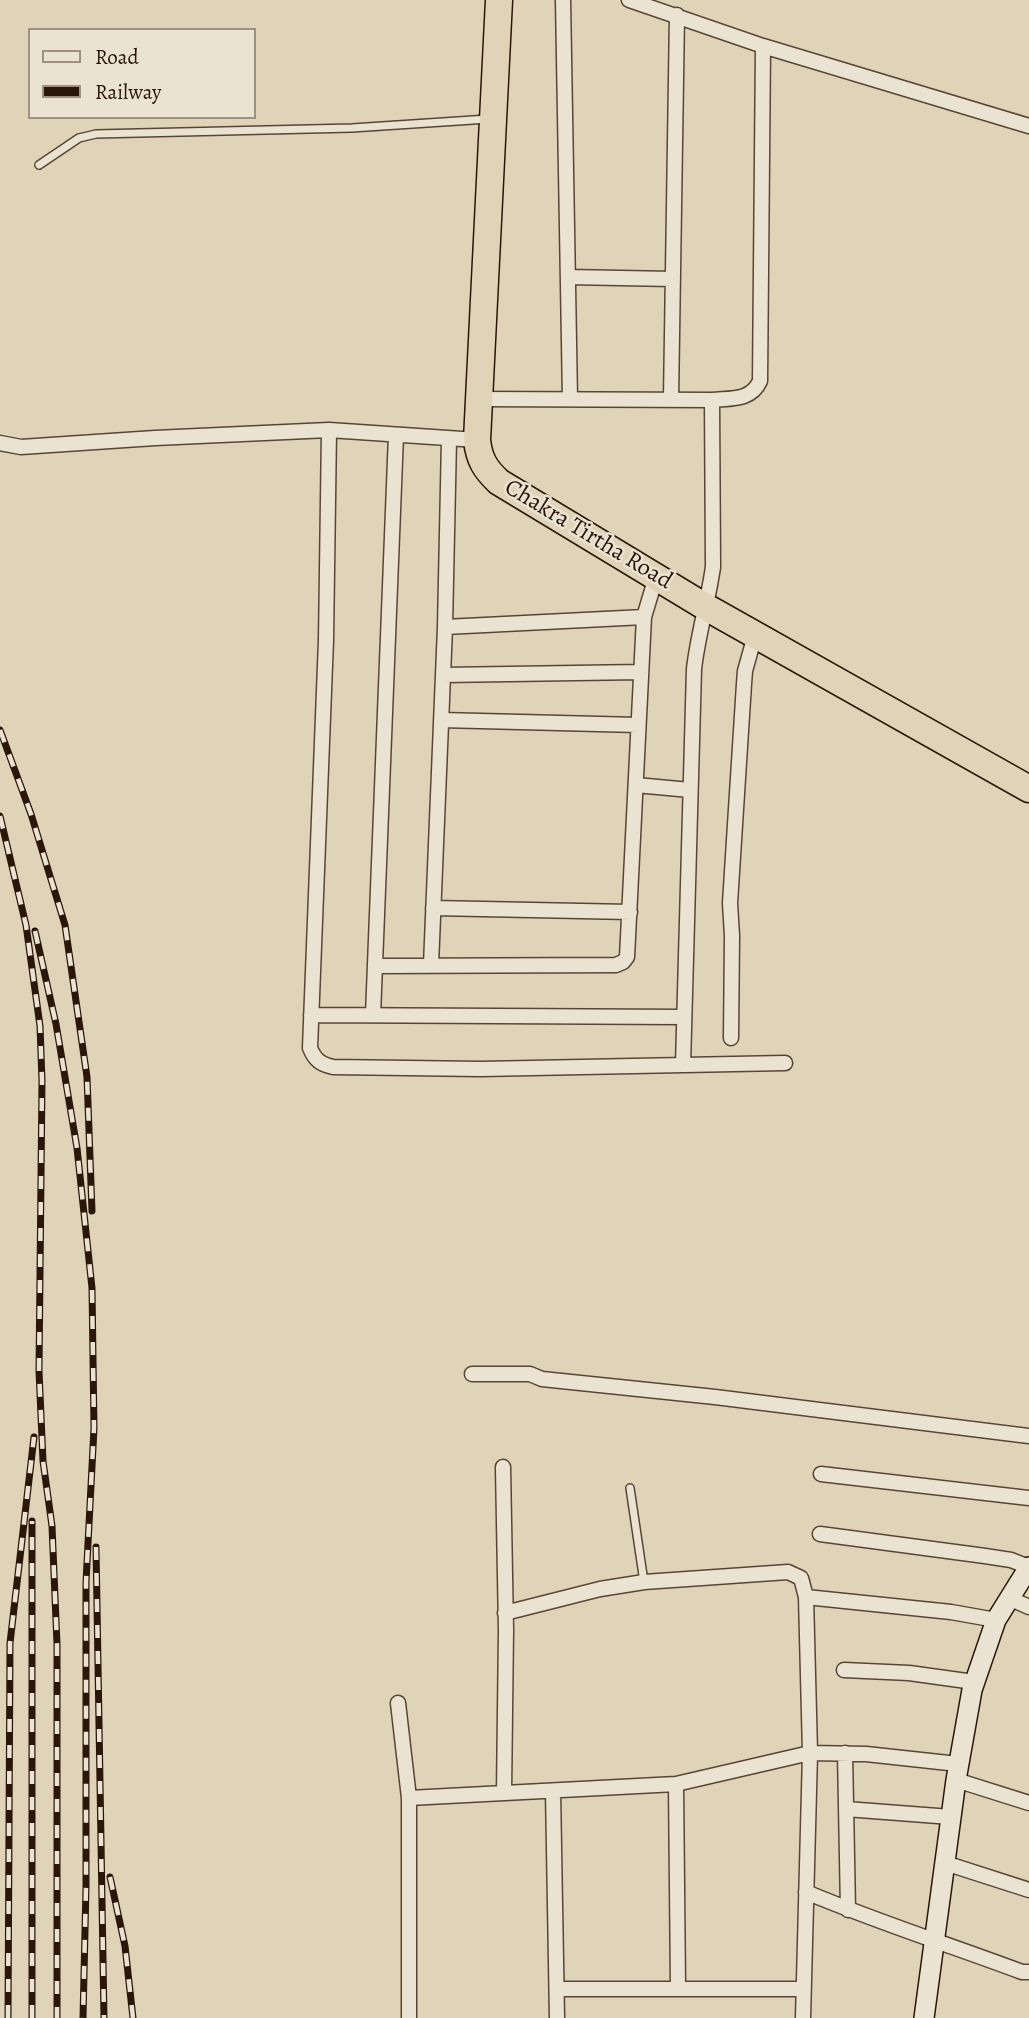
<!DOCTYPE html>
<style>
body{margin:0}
#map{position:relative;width:1029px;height:2018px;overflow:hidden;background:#e0d4b8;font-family:Alegreya,serif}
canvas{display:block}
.legend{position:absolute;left:28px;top:28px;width:228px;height:91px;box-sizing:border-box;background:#ebe3d1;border:2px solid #9e9181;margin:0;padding:9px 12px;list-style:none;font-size:21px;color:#2b1709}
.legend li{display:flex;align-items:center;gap:14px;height:35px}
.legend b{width:35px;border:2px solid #9e9181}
</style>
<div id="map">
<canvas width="1029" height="2018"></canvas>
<ul class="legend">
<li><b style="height:9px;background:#ebe3d1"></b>Road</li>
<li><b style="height:9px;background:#2b1709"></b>Railway</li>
</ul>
</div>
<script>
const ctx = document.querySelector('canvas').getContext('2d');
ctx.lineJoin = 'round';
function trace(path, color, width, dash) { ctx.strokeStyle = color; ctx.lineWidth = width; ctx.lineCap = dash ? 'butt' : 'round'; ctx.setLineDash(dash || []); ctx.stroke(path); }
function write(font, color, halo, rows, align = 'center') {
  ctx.font = font + ' Alegreya,serif'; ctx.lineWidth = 5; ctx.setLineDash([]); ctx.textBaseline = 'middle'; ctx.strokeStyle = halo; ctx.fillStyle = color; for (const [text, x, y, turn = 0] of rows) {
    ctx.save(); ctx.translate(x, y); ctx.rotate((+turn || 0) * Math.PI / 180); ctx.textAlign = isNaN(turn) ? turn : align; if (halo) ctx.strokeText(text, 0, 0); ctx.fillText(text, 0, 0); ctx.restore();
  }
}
const lane = new Path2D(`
 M39,165l40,-27 17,-4 256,-6 136,-9
 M630,1488l14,94`);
const street = new Path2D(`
 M563,0l7,399
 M629,0l134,46 266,80
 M568,277l105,2
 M479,399l233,1c19,-2 39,1 48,-19l3,-335
 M671,399l6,-384
 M329,430l-3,210 -16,408c5,12 10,16 23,19l148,2 304,-6
 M0,443l21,4 134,-9 174,-8 148,10
 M445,627l199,-10
 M443,675l198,-3
 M441,720l197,5
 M636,785l54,5
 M433,908l197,4
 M431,965l14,-338 4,-188
 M375,966l241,-1 7,-3 4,-5 17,-340 12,-40
 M311,1015l373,2
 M373,1015l23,-580
 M731,1038l1,-102 -2,-33 14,-219 1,-13 10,-36
 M683,1065l11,-396c4,-35 14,-67 19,-102l-1,-167
 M472,1374h58l12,5 173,18 314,39
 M503,1467l3,163 -2,163
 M821,1474l208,24
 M820,1534l165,22 26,4 18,7
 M806,1597l145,15 45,8
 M1009,1598l20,9
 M505,1613l95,-24 44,-7 144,-10 13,6 5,19 4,156 -7,265
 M844,1670l65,3 65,9
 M398,1703l11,95v220
 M845,1753l3,157
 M956,1780l73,23
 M676,1784l2,205
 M553,1791l4,227
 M409,1798l267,-14 134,-31 56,1 92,10
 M846,1809l105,8
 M945,1863l84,27
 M806,1892c71,30 144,53 216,80h7
 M557,1989h246`);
const secondary = new Path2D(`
 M924,2018l32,-238 16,-90 24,-70 33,-53`);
const highway = new Path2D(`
 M499,0l-22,440c2,19 8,29 22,42l205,124 325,183`);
const rail = new Path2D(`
 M0,730l31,84 34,111 22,152 5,134
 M0,816l26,109 14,101 2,55 -3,290 4,90 9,65 5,118v374
 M35,931l21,93 21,124 15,140 2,140 -8,154v305l-3,131
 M96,1547l8,471
 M110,1877l15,69 8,72
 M8,2018l2,-375 24,-206
 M32,2018v-497`);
const streetNames = [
 ["Chakra Tirtha Road",588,535,31]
];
trace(lane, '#584635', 10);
trace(street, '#584635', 17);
trace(secondary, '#2b1709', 22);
trace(highway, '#2b1709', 29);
trace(lane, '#ebe3d1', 7);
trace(street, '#ebe3d1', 14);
trace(secondary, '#ebe3d1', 19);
trace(highway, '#e0d4b8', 26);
trace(rail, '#2b1709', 7);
trace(rail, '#ebe3d1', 4.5, [13]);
write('24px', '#2b1709', '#ebe3d1', streetNames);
</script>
